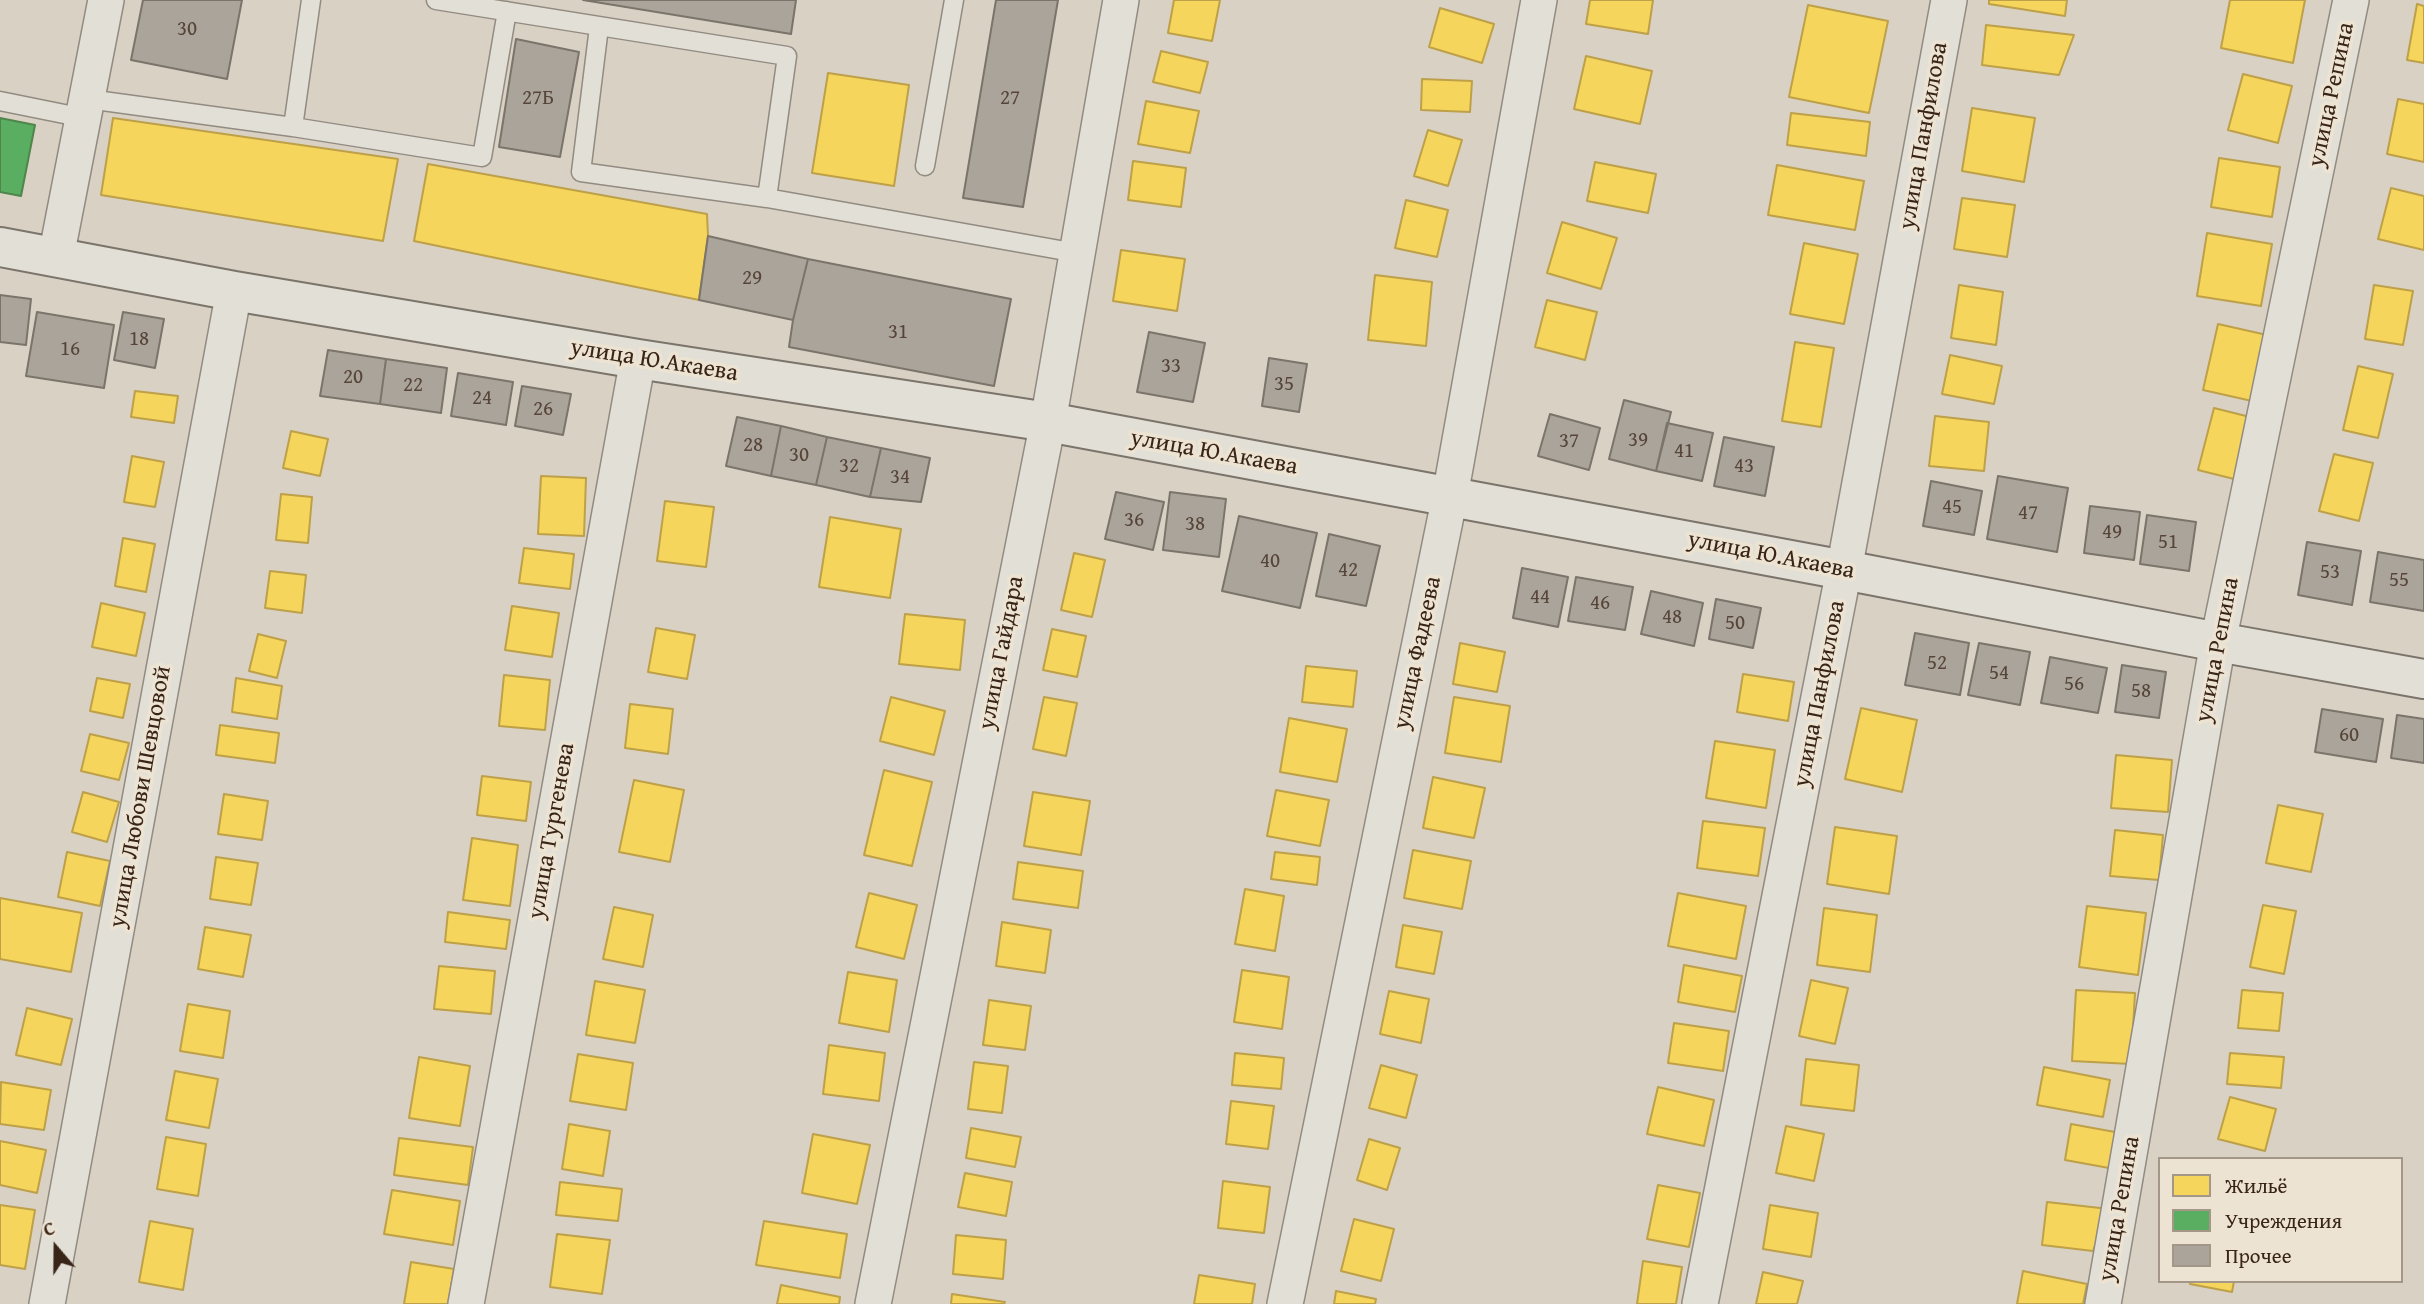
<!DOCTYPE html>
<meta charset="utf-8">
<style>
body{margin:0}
#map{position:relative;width:2424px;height:1304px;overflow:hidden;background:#d9d1c3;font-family:"Gentium Book Plus",serif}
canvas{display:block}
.legend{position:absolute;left:2158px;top:1157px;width:245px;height:126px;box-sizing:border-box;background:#ede3d2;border:2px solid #a59788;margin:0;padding:9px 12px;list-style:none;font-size:21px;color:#392518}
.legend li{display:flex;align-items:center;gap:14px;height:35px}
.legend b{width:35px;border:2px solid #a59788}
.north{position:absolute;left:21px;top:1213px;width:70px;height:70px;-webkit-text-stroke:5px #ede3d2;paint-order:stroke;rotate:340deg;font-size:19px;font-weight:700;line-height:28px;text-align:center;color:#392518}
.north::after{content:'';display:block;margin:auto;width:24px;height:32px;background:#392518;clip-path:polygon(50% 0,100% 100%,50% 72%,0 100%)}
</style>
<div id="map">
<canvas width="2424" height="1304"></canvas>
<ul class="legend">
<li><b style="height:19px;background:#f6d55c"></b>Жильё</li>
<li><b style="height:19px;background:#5aae61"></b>Учреждения</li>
<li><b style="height:19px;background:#aba49a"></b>Прочее</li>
</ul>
<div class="north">С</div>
</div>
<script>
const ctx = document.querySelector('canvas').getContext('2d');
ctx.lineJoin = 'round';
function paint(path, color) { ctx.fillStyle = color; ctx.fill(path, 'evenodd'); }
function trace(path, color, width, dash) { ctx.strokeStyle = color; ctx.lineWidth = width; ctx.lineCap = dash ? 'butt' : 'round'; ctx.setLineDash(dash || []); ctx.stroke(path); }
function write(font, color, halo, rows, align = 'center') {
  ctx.font = font + ' "Gentium Book Plus",serif'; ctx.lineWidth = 7; ctx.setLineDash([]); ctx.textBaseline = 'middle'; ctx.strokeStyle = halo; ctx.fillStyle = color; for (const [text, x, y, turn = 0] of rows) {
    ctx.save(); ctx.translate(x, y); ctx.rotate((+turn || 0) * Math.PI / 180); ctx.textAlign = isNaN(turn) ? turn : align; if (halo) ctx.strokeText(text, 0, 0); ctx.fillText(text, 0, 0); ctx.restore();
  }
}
const homes = new Path2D(`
 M1174,0h46l-8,41 -44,-8z
 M1590,0h63l-5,34 -62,-10z
 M1989,0h78l-2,16 -76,-12z
 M2230,0h75l-12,63 -72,-15z
 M2417,4l7,2v57l-17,-3z
 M1808,5l80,16 -19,92 -80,-16z
 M1440,8l54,16 -12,39 -53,-16z
 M1986,25l88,10 -15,40 -77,-10z
 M1161,51l47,11 -8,31 -47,-11z
 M1586,56l66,15 -12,53 -66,-15z
 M828,73l81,12 -15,101 -82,-13z
 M2243,74l49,12 -14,57 -50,-13z
 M1422,79l50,2 -2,31 -49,-2z
 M2398,99l26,5v58l-37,-8z
 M1146,101l53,10 -9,42 -52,-9z
 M1972,108l63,10 -11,64 -62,-11z
 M1791,113l79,9 -4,34 -79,-11z
 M113,118l285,41 -15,82 -282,-46z
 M1428,130l34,10 -14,46 -34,-10z
 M2219,158l61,9 -8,50 -61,-10z
 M1133,161l53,7 -5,39 -53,-7z
 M1595,162l61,12 -8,39 -61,-12z
 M428,164l279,50 1,22 -9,64 -285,-59z
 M1777,165l87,16 -9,49 -87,-15z
 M2391,188l33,8v54l-46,-11z
 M1962,198l53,7 -8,52 -53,-8z
 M1406,200l42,10 -11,47 -42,-9z
 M1562,222l55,16 -16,51 -54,-16z
 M2207,233l65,11 -11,62 -64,-10z
 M1804,243l54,11 -14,70 -54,-10z
 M1121,250l64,9 -8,52 -64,-10z
 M1375,275l57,7 -6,64 -58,-6z
 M1959,285l44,7 -7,53 -45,-7z
 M2374,285l39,6 -10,54 -38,-6z
 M1547,300l50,12 -12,48 -50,-13z
 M2218,324l49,11 -15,66 -49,-11z
 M1795,342l39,6 -13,79 -39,-6z
 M1950,355l52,11 -8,38 -52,-10z
 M2358,366l35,8 -15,64 -35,-8z
 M135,391l43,5 -4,27 -43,-6z
 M2214,408l40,10 -16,62 -40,-10z
 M1935,416l54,6 -5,49 -55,-5z
 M291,431l37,8 -8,37 -37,-8z
 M2334,454l39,9 -14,58 -40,-10z
 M132,456l32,6 -9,45 -31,-5z
 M541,476l45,2 -2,58 -46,-2z
 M281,494l31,3 -4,46 -32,-3z
 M665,501l49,6 -8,60 -49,-6z
 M830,517l71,12 -11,69 -71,-11z
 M123,538l32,6 -9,48 -31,-6z
 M524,548l50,6 -4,35 -51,-6z
 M1074,553l31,7 -13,57 -31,-7z
 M270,571l36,4 -4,38 -37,-5z
 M101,603l44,10 -9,43 -44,-9z
 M512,606l47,7 -7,44 -47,-7z
 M905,614l60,6 -5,50 -61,-6z
 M656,628l39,7 -8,44 -39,-7z
 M1052,629l34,7 -9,41 -34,-7z
 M258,634l28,7 -9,37 -28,-7z
 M1460,643l45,9 -8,40 -44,-8z
 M1306,666l51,5 -4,36 -51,-5z
 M1743,674l51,8 -6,39 -51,-9z
 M504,675l46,5 -5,50 -46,-4z
 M97,678l33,6 -7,34 -33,-7z
 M236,678l46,8 -5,33 -45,-7z
 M891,697l54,14 -11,44 -54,-14z
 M1044,697l33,6 -11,53 -33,-7z
 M1454,697l56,9 -9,56 -56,-9z
 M630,704l43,5 -5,45 -43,-6z
 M1861,708l56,12 -15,72 -57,-13z
 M1289,718l58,11 -10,53 -57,-10z
 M220,725l59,8 -4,30 -59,-8z
 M90,734l39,9 -10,37 -38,-9z
 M1715,741l60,9 -9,58 -60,-10z
 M2116,755l56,5 -4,52 -57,-4z
 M884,770l48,12 -20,84 -48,-11z
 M482,776l49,6 -5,39 -49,-6z
 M1433,777l52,11 -11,50 -51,-10z
 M634,780l50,10 -14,72 -51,-10z
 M1276,790l53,10 -9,46 -53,-10z
 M83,792l36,10 -12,40 -35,-10z
 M1033,792l57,9 -9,54 -57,-9z
 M224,794l44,7 -6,39 -44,-6z
 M2278,805l45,9 -12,58 -45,-9z
 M1703,821l62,7 -7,48 -61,-8z
 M1835,827l62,9 -8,58 -62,-10z
 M2115,830l48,5 -4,45 -49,-4z
 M472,838l46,7 -8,61 -47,-6z
 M1413,850l58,11 -9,48 -58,-11z
 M67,852l43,9 -10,45 -42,-9z
 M1275,852l45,5 -3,28 -46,-6z
 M216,857l42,6 -7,42 -41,-6z
 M1018,862l65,9 -5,37 -65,-9z
 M1245,889l39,7 -9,55 -40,-7z
 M869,893l48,12 -13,54 -48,-12z
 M1678,893l68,13 -10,53 -68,-13z
 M0,898l82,15 -11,59 -71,-13z
 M2263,905l33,6 -12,63 -34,-7z
 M2087,906l59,7 -8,62 -59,-8z
 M614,907l39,8 -10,52 -40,-8z
 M1824,908l53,7 -7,57 -53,-7z
 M448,912l62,8 -4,29 -61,-7z
 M1002,922l49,8 -6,43 -49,-7z
 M1403,925l39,7 -8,42 -38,-7z
 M205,927l46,8 -8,42 -45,-8z
 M1684,965l58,11 -7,36 -57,-10z
 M439,966l56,5 -4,43 -57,-5z
 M1242,970l47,7 -7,52 -48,-7z
 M848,972l49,8 -8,52 -50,-9z
 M1811,980l37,8 -13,56 -36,-8z
 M595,981l50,9 -10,53 -49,-8z
 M2076,990l59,3 -4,71 -59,-3z
 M2242,990l41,3 -4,38 -41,-3z
 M1389,991l40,8 -8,44 -41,-9z
 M989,1000l42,6 -6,44 -42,-5z
 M188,1004l42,7 -7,47 -43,-7z
 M27,1008l45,11 -11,46 -45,-10z
 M1674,1023l55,8 -6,40 -55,-8z
 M829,1045l56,8 -6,48 -56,-7z
 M1235,1053l49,5 -3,31 -49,-4z
 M2230,1053l54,4 -3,31 -54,-4z
 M578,1054l55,9 -7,47 -56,-9z
 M419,1057l51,9 -10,60 -51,-8z
 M1806,1059l53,6 -5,46 -53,-6z
 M974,1062l34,4 -6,47 -34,-4z
 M1381,1065l36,10 -11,43 -37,-10z
 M2044,1067l66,13 -7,37 -66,-12z
 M175,1071l43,8 -9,49 -43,-8z
 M1,1082l50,8 -7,40 -44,-6z
 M1658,1087l56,13 -10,46 -57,-12z
 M2230,1097l46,12 -11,42 -47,-12z
 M1231,1101l43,5 -6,43 -42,-5z
 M569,1124l41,7 -7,45 -41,-7z
 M2071,1124l55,10 -6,36 -55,-10z
 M1786,1126l38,8 -10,47 -38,-8z
 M971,1128l50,9 -6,30 -49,-9z
 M813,1134l57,11 -13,59 -55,-11z
 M166,1137l40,7 -8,52 -41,-7z
 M399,1138l74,9 -5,38 -74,-10z
 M1369,1139l31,9 -13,42 -30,-10z
 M0,1141l46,9 -9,43 -37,-8z
 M965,1173l47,9 -6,34 -48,-9z
 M1223,1181l47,6 -6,46 -46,-5z
 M560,1182l62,7 -4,32 -62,-6z
 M1658,1185l42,8 -11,54 -42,-8z
 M392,1190l68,11 -7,44 -69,-11z
 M2047,1202l62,7 -16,42 -51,-6z
 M0,1205l35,5 -10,59 -25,-4z
 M1770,1205l48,8 -7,44 -48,-8z
 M1354,1219l40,10 -13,52 -40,-10z
 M150,1221l43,8 -10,61 -44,-8z
 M764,1221l83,13 -7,44 -84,-13z
 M557,1234l53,6 -8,54 -52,-7z
 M956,1235l50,5 -3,39 -50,-5z
 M1643,1261l39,6 -6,37h-39z
 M411,1262l43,7 -6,35h-44z
 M2023,1271l64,13 -4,20h-66z
 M1763,1272l40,9 -6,23h-41z
 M1199,1275l56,9 -3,20h-58z
 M2190,1281h44l-2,11 -42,-8z
 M781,1285l59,12 -1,7h-62z
 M1336,1291l40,8 -1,5h-41z
 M952,1294l53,8 -1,2h-53z`);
const public = new Path2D(`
 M0,118l35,7 -14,71 -21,-4z`);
const building = new Path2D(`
 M143,0h99l-15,79 -96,-19z
 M583,0h213l-5,34z
 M996,0h62l-35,207 -60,-9z
 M516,39l63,13 -19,105 -61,-10z
 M708,236l100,23 -15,61 -94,-20z
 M808,259l203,40 -17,87 -205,-39 4,-27z
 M0,295l31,4 -5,46 -26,-3z
 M37,312l77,13 -10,63 -78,-12z
 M123,312l41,7 -9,49 -41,-8z
 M1149,332l56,11 -12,59 -56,-10z
 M328,350l58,9 -6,45 -60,-8z
 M1269,358l38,6 -8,48 -37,-6z
 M386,359l61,9 -6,45 -61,-9z
 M458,373l55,9 -7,43 -55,-9z
 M522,386l49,8 -8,41 -48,-9z
 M1624,400l47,12 -15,59 -47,-12z
 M1550,414l50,14 -11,42 -51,-14z
 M737,417l44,9 -10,50 -45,-10z
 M1667,423l46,10 -11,48 -46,-10z
 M781,426l46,11 -11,48 -45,-9z
 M827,437l54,11 -11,49 -54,-12z
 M1724,437l50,10 -9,49 -51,-10z
 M881,448l49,10 -9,44 -51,-5z
 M1998,476l70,12 -11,64 -70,-13z
 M1931,481l51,10 -8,44 -51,-9z
 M1116,492l48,10 -11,48 -48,-11z
 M1170,492l56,7 -7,58 -56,-7z
 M2090,506l50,6 -6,48 -50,-7z
 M2147,515l49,7 -7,49 -49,-7z
 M1239,516l78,17 -17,75 -78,-17z
 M1329,534l51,12 -14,60 -50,-10z
 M2307,542l54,9 -9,54 -54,-10z
 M2378,552l46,8v51l-54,-9z
 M1522,568l46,9 -10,50 -45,-9z
 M1576,577l57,10 -8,43 -57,-9z
 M1651,591l52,12 -9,43 -53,-12z
 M1716,599l45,9 -8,40 -44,-9z
 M1915,633l54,10 -9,52 -55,-10z
 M1979,643l51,9 -10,53 -52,-10z
 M2050,657l57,11 -9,45 -57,-10z
 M2122,665l44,7 -7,46 -44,-6z
 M2322,709l61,10 -7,43 -61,-10z
 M2397,715l27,4v44l-33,-5z`);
const lane = new Path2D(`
 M436,0l351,56 -20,142 310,55
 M599,27l-18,145 186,26
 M88,99l205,28 18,-127
 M0,101l84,17
 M293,127l189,30 25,-146
 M925,166l29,-166`);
const street = new Path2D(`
 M56,257l50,-257
 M47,1304l187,-1013
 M466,1304l172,-945
 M873,1304l175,-882 73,-422
 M1285,1304l165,-808 89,-496
 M1700,1304l144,-734 105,-570
 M2103,1304l115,-662 133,-642`);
const secondary = new Path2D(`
 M0,247l234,44 404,68 410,63 796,148 374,72 206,37`);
const numberNames = [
 ["30",187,30],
 ["27Б",538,99],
 ["27",1010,99],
 ["29",752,279],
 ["31",898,333],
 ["18",139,340],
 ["16",70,350],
 ["33",1171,367],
 ["20",353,378],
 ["35",1284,385],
 ["22",413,386],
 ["24",482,399],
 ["26",543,410],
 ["39",1638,441],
 ["37",1569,442],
 ["28",753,446],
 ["41",1684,452],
 ["30",799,456],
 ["32",849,467],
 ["43",1744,467],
 ["34",900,478],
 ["45",1952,508],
 ["47",2028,514],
 ["36",1134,521],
 ["38",1195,525],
 ["49",2112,533],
 ["51",2168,543],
 ["40",1270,562],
 ["42",1348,571],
 ["53",2330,573],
 ["55",2399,581],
 ["44",1540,598],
 ["46",1600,604],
 ["48",1672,618],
 ["50",1735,624],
 ["52",1937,664],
 ["54",1999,674],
 ["56",2074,685],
 ["58",2141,692],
 ["60",2349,736]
];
const streetNames = [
 ["улица Репина",2332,95,-78],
 ["улица Панфилова",1924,136,-80],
 ["улица Ю.Акаева",654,361,9],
 ["улица Ю.Акаева",1214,453,10],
 ["улица Ю.Акаева",1771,556,11],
 ["улица Репина",2218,650,-79],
 ["улица Гайдара",1002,653,-79],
 ["улица Фадеева",1418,653,-78],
 ["улица Панфилова",1820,694,-79],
 ["улица Любови Шевцовой",141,797,-80],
 ["улица Тургенева",552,831,-80],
 ["улица Репина",2120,1209,-80]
];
paint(homes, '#f6d55c');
trace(homes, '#bda048', 2);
paint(public, '#5aae61');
trace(public, '#50854b', 2);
paint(building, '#aba49a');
trace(building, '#7b746b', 2);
trace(lane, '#928b82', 21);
trace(street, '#928b82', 38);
trace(secondary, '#7b746b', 42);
trace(lane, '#e2dfd7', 18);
trace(street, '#e2dfd7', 35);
trace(secondary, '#e2dfd7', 38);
write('21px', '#564538', null, numberNames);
write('24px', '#392518', '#ede3d2', streetNames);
</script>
